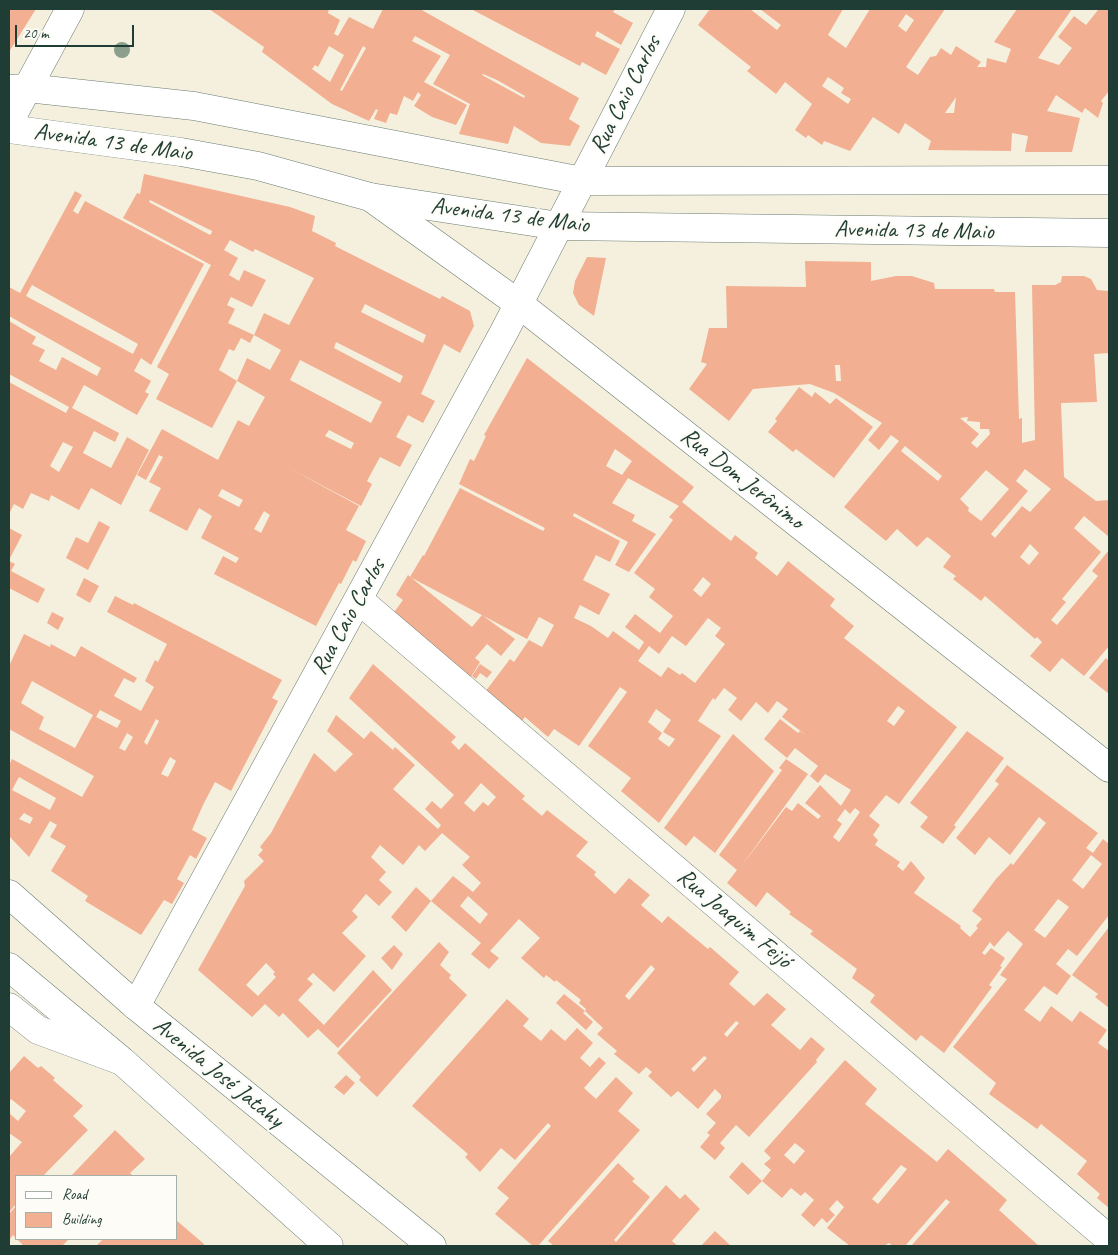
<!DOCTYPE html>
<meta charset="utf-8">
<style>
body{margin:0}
#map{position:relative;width:1118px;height:1255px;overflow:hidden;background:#f5f0de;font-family:Caveat,sans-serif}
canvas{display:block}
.frame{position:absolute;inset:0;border:10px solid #1f3d34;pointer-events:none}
.legend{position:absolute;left:15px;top:1175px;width:162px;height:65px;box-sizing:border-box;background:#fdfcf7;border:1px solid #a4b0a9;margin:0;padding:6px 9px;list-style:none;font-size:15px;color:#1f3d34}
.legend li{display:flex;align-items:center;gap:10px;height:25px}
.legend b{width:25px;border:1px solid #a4b0a9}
.scale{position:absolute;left:15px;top:25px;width:119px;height:22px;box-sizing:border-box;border:2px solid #1f3d34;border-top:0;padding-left:6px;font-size:15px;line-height:18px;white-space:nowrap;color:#1f3d34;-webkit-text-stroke:4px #fdfcf7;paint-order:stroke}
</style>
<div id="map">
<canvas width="1118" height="1255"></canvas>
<div class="frame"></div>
<ul class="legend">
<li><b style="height:6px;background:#fff"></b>Road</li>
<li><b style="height:14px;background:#f2af91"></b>Building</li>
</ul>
<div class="scale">20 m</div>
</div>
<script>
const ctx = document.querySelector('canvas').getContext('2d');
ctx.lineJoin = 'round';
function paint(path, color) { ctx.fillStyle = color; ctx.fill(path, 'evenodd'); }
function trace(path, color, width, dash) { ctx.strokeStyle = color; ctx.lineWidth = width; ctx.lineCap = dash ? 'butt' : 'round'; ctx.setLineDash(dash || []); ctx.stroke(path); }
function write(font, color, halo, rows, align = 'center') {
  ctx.font = font + ' Caveat,sans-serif'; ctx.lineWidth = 4.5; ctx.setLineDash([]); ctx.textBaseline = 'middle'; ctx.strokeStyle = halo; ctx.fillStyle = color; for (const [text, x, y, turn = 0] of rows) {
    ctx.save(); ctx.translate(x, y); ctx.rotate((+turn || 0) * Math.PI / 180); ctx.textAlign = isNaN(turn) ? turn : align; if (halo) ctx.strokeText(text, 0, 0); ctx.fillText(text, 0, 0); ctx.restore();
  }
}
const building = new Path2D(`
 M9,9h27l-27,43z
 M209,9h120l-1,4 12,7 -6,14 4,2 11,-19 24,12 10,-20h37l159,89 -10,21 11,7 -10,20 -29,-3 -27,-17 -6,18 -49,-10 11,-30 -37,-20 17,-29 -35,-19 -3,5 29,15 -17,26 43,23 -11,20 -24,-8 -18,-11 7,-11 -3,-3 -5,9 -9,-5 -7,19 -7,-2 -4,10 -12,-4 4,-9 -2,-1 -7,12 -37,-17 -70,-52 2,-5zM329,46l15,9 -14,27 -18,-13 3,-4 3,2zM363,46l3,2 -24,43 -2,-1zM483,74l14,6 28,16 -1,2 -42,-23z
 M471,9h144l-2,3 20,11 -12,22 -24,-14 -2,5 25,13 -14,26 -24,-13 -2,4z
 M710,9h40l27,21 4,-5 -21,-16h83l-15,26 18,13 24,-39h75l-39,58 12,8 12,-18 6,-1 5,-8 10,7 5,-9 25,16 -4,5h9l1,-9 19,5 5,-14 -17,-7 23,-33h55l-34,49 21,7 13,-17 -14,-11 16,-21 12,9 12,-15 -2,-1h13v82l-8,10 2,2 -5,15 -13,-10 -3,5 -26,-18 -9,16 33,7 -8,34h-47l3,-16 -16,-3 -1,18 -83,-1 3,-9 -26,-18 -6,11 -26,-17 -23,34 -26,-10 -2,4 -14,-10 -2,3 -11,-8 17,-26 -27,-22 -9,12 -29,-23 4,-4 -53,-42zM906,14l8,6 -8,12 -8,-6zM828,77l16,11 -3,5 10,6 -3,5 -26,-18zM956,97l-2,16h-9z
 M144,174l146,33 25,9 -3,15 24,12 -1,3 105,53 2,-3 28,15 4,15 -14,27 -16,-9 -23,50 14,7 -12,22 -15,-8 -12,22 16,8 -12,22 -20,-10 -13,24 5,3 -11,22 -74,-39 72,39 -13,24 20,11 -10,21 -3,-2 -12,24 -2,-1 -23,43 -102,-52 9,-18 13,7 3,-5 -38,-20 11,-22 -13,-8 -12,23 -38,-20 12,-23 -12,-6 14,-25 -4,-2 -13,25 -9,-5 25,-46 56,31 20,-40 11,6 16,-29 -28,-16 10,-23 23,12 11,-20 -27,-15 -4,8 -9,-5 -7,13 -5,-2 -10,21 18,11 -25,47 -56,-29 13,-25 -12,-7 54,-102 -88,-47 14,-25 3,1zM150,200l62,31v1l-2,3 -61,-33zM230,240l23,12 2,-3 59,29 -25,47 -25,-12 -10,22 -26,-12 7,-14 -8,-4 4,-8 21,10 14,-27 -22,-10 -5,11 -10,-6 9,-17 -14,-8zM365,304l61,31 -3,8 -62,-31zM336,342l67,34 -3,7 -66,-35zM300,360l82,42 -11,21 -81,-43zM329,430l25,13 -3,6 -26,-13zM222,489l21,11 -4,7 -21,-11zM264,511l6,4 -9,18 -7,-4z
 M75,191l7,4 -9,16 5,3 7,-13 119,63 -53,101 -10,-7 -7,13 17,10 -6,11 4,2 -12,21 -53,-30 -12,23 47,25 -4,9 -21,-11 -11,22 28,15 16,-31 22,13 -28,55 -30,-17 -12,22 -28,-15 -2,6 -18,-8 -8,16 -9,-5 -5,10v-132l57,31 3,-6 -60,-33v-53l27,16 -4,7 13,6 -6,11 17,9 6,-13 35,19 4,-8 -92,-52v-29l11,6zM32,285l106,59 -5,10 -107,-58zM63,442l10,5 -14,25 -9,-6z
 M587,257l19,1 -12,58 -15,-11 -6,-12 2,-12z
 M805,261l66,1v19l25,-5h16l22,7 1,6h59l1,3h20l4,127 3,-1v25l13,-3 -3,-155h23l6,-3 1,-6h22l7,3 6,11 12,1v62l-15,1 3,48 -36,1 3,74 32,24 13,-1v37l-25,-21 -10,12 27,24 -39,47 4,3 -15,18 6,5 41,-49 -6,-5 17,-21v96l-25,30 -22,-18 -12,14 -20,-16 12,-14 -5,-5 -2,2 -50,-43 -4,5 -28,-22 3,-3 -13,-9 8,-11 -22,-18 -2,-1 -10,10 -20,-18 -11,12 -42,-34 55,-66 -8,-6 -12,15 -11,-10 14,-17 -48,-30 -24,-9 -57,5 -24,32 -40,-32 18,-25 -6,-2 8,-34h18l-1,-42 80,1zM835,365h5l1,16h-5zM968,417l-1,4 13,1v7h9l1,5 -13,14 -6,-5 8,-9 -19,-16zM905,446l37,30 -4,5 -37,-30zM1025,469l26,20 -21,23 -8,-6 -27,32 -4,-4 37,-43 -12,-10zM986,470l23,19 -28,32 -13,-10 1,-3 -9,-9zM1030,544l9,9 -10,12 -9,-8z
 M527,358l167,129 -12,15 25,20 24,19 4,-6 23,18 -3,5 22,18 11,-15 47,38 -5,7 24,20 -10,12 113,89 -58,77 -13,-9 -17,21 11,9 -7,10 5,5 -3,5 25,17 -3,4 6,5 8,-10 14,17 -11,15 47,33 -1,2 10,9 8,-9 -2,-2 6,-7 -10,-8 24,-32 15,-16 2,2 33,-42 -7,-6 -29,38 -21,-18 -14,18 -19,-17 43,-54 -4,-3 12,-16 91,68 -12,15 7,5 10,-14 6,5v71l-32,41 -9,-7 -12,15 15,12 -14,19 -13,-9 -20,24 16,12 11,-16 21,16 8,-11 27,19 -9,13 11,8v157l-12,-10 3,-4 -23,-20 10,-13 -46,-37 -4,5 -48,-35 7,-11 -43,-36 54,-68 -7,-4 23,-31 -15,-13 -14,16 -4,-5 -8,11 3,2 6,-7 14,10 -5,8 2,1 -13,18 3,2 -48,66 -23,-18 -5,6 -46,-39 5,-7 -23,-17 5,-9 -47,-35 3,-3 -24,-17 2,-2 -24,-20 -11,15 -29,-24 10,-13 -18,-15 63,-85 -3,-2 7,-9 22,15 -68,94 46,-61 6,4 6,-8 20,16 3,-3 -16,-13 15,-18 21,21 10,-16 -26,-16 -7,9 -8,-7 8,-10 -23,-18 -8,10 -23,-19 16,-20 18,14 2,-2 6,4 -24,-18 6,-8 -11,-8 -9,12 -12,-11 -15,19 -13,-11 9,-12 -13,-10 -9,12 -2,-2 -15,23 23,15 -62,87 -38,-32 10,-13 -43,-32 39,-54 -7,-5 -41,59 -25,-17 -6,8 -23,-20 -4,5 -36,-30 25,-33 4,3 15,-22 13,7 12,-22 -15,-8 -12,22 -117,-62 13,-22 1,1 36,-68 83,43 2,-3 -86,-44 11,-25 4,2 12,-25 -2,-1zM615,449l17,12 -10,14 -16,-9zM628,478l51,28 -10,11 4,3 -39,53 21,16 -6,8 24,19 -13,17 -25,-19 -10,13 19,15 -5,8 -26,-19 -5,7 -17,-12 -17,-8 6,-13 19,10 11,-21 -27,-14 13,-25 14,7 10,-21 -47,-25 1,-3 54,29 -13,23 14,7 27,-38 -24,-13 3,-6 -23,-12zM703,577l8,7 -10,13 -8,-7zM708,618l13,10 -6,8 10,8 -30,39 -13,-10 -2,2 -12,-8 -7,10 -23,-16 11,-15 10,8 13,-18 14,10zM898,706l7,5 -11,15 -7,-5zM656,709l15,11 -8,12 12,7 -6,8 -11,-8 4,-6 -14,-11zM855,808l5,4 -21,30 -6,-5 9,-13 -5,-4 8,-11 5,5zM1091,855l11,9 -19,25 -11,-9zM1058,899l11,8 -24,31 -11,-8z
 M799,387l13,10 3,-5 15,12 6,-6 37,29 -39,51 -38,-29 -3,3 -25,-20 9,-11 -2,-2z
 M99,521l11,6 -22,43 -22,-12 10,-21 12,6z
 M9,528l13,7 -13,25z
 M9,561l6,3 -4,7 34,18 -7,14 -29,-15z
 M408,575l64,52 10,-12 33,24 -14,17 -14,-12 -12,14 5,4 -11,18 -77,-65 11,-15 -7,-5z
 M84,578l15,8 -9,17 -14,-8z
 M115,596l18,9 1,-2 148,77 -10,18 6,3 -47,90 -16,-9 -12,23 -11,25 15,8 -11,21 -6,-4 -13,24 7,4 -12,21 -8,-4 -23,35 -56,-34 3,-5 -37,-25 15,-25 -16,-9 7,-12 -7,-4 -21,36 -20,-21v-71l3,-6 70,38 12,-21 -85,-47v-63l15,-32 26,13 1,-3 24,13 6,-11 56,32 -3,5 -10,-5 -10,18 27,15 13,-24 -9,-6 10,-21 3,2 9,-18 -60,-32zM32,681l61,34 -18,33 -36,-19 5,-12 -23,-14zM100,710l21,11 -4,7 -21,-11zM156,719l3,2 -12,24 -3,-3zM127,733l6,4 -8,14 -6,-3zM170,757l6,4 -8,16 -7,-3zM19,777l37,21 -6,12 -38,-20zM24,813l9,5 -3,6 -11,-5z
 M52,612l12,6 -6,12 -11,-7z
 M1106,658l3,3v33l-20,-16z
 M373,664l82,72 1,1 -5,5 8,8 6,-7 60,53 -3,3 20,17 5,-6 41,32 -12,14 20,16 -2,3 21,19 14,-16 21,17 -9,10 21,18 6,-7 40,33 2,-2 29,25 -10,12 25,22 13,-13 19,16 -15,16 29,25 11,-13 14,12 -9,11 1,2 -68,75 -13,-12 -16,18 5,5 -10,12 -15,-13 10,-12 -3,-2 9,-10 -10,-9 15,-16v-3l-6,-6 -17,20 -20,-18 -7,6 -23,-21 4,-4 -6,-5 -7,7 -25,-20 3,-3 -20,-17 6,-6 -18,-17 1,-2 -7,-6 2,-3 -25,-20 -1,2 -9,-7 -2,3 -23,-20 19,-20 -21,-19 -29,32 9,7 -10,11 -18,-15 10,-11 -50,-42 22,-25 20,16 8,-9 -19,-18 8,-8 -28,-24 -17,18 -6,-6 -16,20 -23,-20 -9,12 15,15 -7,8 13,12 -13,14 -13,-12 -14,17 6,6 -16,16 24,23 -32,36 -21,-19 -6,6 6,5 -15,16 26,25 49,-55 19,20 -54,58 -20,-19 -10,9 -25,-25 -4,4 -14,-13 -13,13 -54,-47 47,-84 -1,-5 20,-20 -6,-6 5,-5 -3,-3 11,-14 43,-80 21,19 18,-18 -26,-23 9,-16 28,24 7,-8 22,19 2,-3 20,18 -22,24 45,40 3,-4 -16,-16 7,-8 9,8 13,-14 -105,-97zM481,783l15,14 -8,9 -5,-4 -9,10 -10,-9zM468,896l20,18 -8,10 -20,-18zM266,963l9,9 -2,2 3,3 -18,19 -12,-11zM651,965l4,4 -26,31 -4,-4zM736,1021l3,2 -12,14 -3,-3zM704,1056l3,2 -13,14 -3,-3z
 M480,664l12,8 -5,6 -7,-5 -4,6 -4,-3z
 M967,731l37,27 -50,67 2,2 -13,17 -23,-17 8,-10 -18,-14z
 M733,734l41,37 -59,82 -21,-17 -8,10 -22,-18z
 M416,887l15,14 -25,31 -15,-15z
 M1109,927v81l-14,-11 3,-3 -26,-19z
 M439,942l10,10 -9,13 11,10 -2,3 18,17 -90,102 -18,-17 2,-3 -24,-24z
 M394,945l9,9 -11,16 -11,-12z
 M564,994l21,17 -2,2 10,9 -7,8 -30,-27z
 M507,999l22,20 -6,7 18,15 10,-12 14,12 12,-13 16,15 -13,15 10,9 9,-10 7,6 -22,25 12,11 20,-22 17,16 -15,18 22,19 -102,116h-5l-38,-32 14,-16 -12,-10 54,-62 -3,-3 -33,37 -14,-12 -21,24 -15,-15 3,-3 -56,-48z
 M24,1056l14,12 3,-2 14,12 -2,2 30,26 -10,10 15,14 -45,46h-27v28l-7,8v-55l13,-15 -13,-9v-20l9,8 8,-10 -15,-12 -2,3v-29z
 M845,1060l32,29 -12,15 72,58 11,-13 59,51 -8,10 40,36h-128l39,-44 -4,-3 -41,47h-12l-4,-3 -5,3h-34l-23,-18 17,-21 -7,-7 -8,9 6,6 -8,8 -5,-5 -8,9 -13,-12 13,-15 -9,-8 -4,4 -10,-8 -9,10 -20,-17 9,-11 -7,-6 7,-6 -7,-7zM795,1143l10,8 -11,13 -10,-9zM901,1165l6,4 -29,35 -6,-5z
 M346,1075l9,8 -11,12 -10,-8z
 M115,1130l30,29 -15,14 2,2 -61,1z
 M742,1162l20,19 -14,14 -19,-18z
 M618,1163l17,16 -3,2 18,16 -36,43 2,2 50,-57 14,14 5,-5 15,15 -28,32 6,5h-124l-6,-5z
 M16,1206v32l-3,-3 -4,5v-26z
 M176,1220l28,24 -1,2h-107l7,-7h73z
 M715,1231l16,15h-30z
 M17,1239h52l-7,7h-38z`);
const street = new Path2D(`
 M370,197l149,107 590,464
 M359,600l750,639
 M9,1007l29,23 81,30`);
const secondary = new Path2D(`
 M9,122l61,-113
 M136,1006l368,-674 167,-323`);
const primary = new Path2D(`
 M9,89l18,-1 167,18 388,75 527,-1
 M9,129l172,23 77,14 112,31 189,29 550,7
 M9,894l127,112 296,240
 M9,967l113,94 207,185`);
const trees = [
 [122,50]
];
const streetNames = [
 ["Rua Caio Carlos",626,95,-63],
 ["Avenida 13 de Maio",113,143,8],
 ["Avenida 13 de Maio",510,216,7],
 ["Avenida 13 de Maio",914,231,1],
 ["Rua Dom Jerônimo",742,479,38],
 ["Rua Caio Carlos",349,617,-61],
 ["Rua Joaquim Feijó",734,919,40],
 ["Avenida José Jatahy",218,1073,39]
];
paint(building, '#f2af91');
trace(street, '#6a7c70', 29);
trace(secondary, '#6a7c70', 29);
trace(primary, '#6a7c70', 29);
trace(street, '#fff', 28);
trace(secondary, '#fff', 28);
trace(primary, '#fff', 28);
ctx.fillStyle = '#8b9f8c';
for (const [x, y] of trees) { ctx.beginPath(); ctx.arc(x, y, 8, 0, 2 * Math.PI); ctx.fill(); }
write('24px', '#1f3d34', '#fdfcf7', streetNames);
</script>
